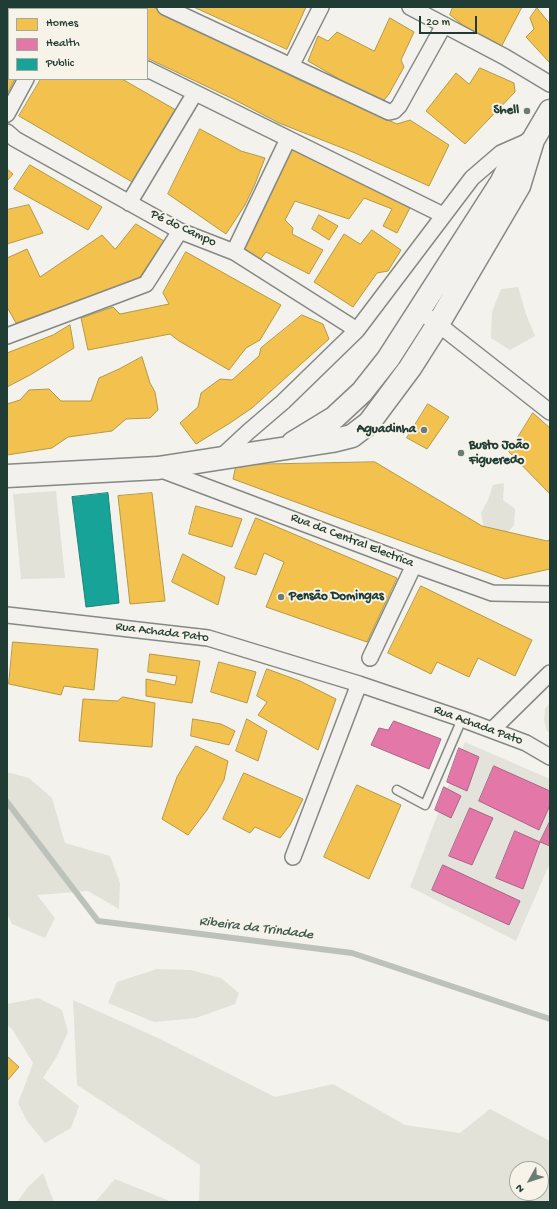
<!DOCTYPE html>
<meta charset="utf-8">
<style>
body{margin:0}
#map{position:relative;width:557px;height:1209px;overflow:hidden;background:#f4f2ec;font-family:"Gochi Hand",sans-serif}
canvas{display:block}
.frame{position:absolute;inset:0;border:8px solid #1f3d34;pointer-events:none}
.legend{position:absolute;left:8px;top:8px;width:140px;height:72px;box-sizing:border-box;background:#f7f3e8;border:1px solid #a1aaa0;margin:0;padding:5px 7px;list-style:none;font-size:12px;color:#1f3d34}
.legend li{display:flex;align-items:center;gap:8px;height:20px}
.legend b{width:20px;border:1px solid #a1aaa0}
.north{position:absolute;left:509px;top:1161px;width:40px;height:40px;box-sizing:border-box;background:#f7f3e8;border:1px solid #a1aaa0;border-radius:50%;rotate:231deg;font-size:11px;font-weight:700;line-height:16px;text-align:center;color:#1f3d34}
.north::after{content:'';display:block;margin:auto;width:14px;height:18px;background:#6a7c74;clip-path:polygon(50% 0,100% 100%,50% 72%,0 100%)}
.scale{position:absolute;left:419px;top:16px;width:58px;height:18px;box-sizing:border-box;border:2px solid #1f3d34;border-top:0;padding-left:5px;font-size:12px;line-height:14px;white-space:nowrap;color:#1f3d34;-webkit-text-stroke:3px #f7f3e8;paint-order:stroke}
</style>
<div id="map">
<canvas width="557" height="1209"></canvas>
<div class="frame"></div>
<ul class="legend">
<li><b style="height:11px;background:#f2c14e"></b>Homes</li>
<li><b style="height:11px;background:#e377a8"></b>Health</li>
<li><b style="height:11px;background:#17a398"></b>Public</li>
</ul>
<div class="north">N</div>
<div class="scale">20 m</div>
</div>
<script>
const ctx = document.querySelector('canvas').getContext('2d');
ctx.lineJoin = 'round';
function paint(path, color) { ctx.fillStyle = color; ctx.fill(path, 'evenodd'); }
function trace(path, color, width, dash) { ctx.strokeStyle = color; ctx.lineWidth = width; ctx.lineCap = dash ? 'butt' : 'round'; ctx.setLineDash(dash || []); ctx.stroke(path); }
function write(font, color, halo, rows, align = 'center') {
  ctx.font = font + ' "Gochi Hand",sans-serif'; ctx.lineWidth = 4; ctx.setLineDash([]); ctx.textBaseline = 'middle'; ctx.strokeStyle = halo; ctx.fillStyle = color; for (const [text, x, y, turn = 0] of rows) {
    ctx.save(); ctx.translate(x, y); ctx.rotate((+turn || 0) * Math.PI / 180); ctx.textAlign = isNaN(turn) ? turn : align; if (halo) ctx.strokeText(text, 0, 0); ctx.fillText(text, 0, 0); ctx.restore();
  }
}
const built = new Path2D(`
 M550,703v30l-3,-2 -3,-11 1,-11z
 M465,742l85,37v84l-34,78 -106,-54z`);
const green = new Path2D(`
 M518,287l8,27 9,22 -25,14 -19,-12 1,-26 9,-23z
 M504,483l-1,17 12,9 -1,16 -13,15 -16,-5 -4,-22 7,-13 5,-15z
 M56,491l9,87 -44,1 -8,-85z
 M7,772l22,6 23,20 13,45 45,13 10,27 -1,26 -31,-18 -51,4 18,23 -10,20 -33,-14 -5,-11z
 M157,969l34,1 30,8 18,15 -4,11 -39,14 -42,4 -46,-19 9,-21z
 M38,998l24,12 6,22 -11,24 -14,22 36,28 -8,22 -26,15 -18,-22 -9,-18 5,-13 10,-27 -21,-34 -5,-4v-21z
 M73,1000l85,38 117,59 58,-13 72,41 55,8 30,-24 60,32v61h-351l1,-37 -123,-80zM517,1169h24v24h-24z
 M43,1173l11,29h-37l11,-15z
 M115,1179l57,23h-77z`);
const homes = new Path2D(`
 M16,7h16l-1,2h-16z
 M86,7h67l40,19 106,54 98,44 13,-4 39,25 -20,41 -74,-33 -76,-30 -46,-24 -86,-41v-49h-62z
 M194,7h112l-19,42z
 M453,7h69l-23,44 -31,-22 -18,-14z
 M537,8l13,16v37l-1,1 -23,-25 8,-8 -4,-11z
 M390,18l24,14 -13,28 3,7 -15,27 -5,6 -12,-2 -64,-37 10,-25 10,5 9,-9 37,19z
 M9,19v60h6l-8,15v-71z
 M480,68l34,15 1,9 -50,52 -39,-33 30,-38 13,11z
 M41,79h81l59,34 -42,73 -120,-70z
 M200,129l41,22 24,7 -10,26 -10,21 -19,29 -58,-40z
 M291,147l121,57 -15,29 -14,-7 9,-17 -28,-11 -15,21 -54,-18 -10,19 8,8 -1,6 31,16 -14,24 -43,-22 -7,9 -18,-10z
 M30,165l72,42 -14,23 -74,-41z
 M7,169l6,5 -6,7z
 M29,205l14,28 -36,11v-34z
 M319,215l19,11 -9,14 -17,-11z
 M136,224l28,17 -26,39 -122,43 -9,-16v-49l20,-9 13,28 62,-42 13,14z
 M372,230l29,20 -13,21 -11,2 -24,34 -39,-25 30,-48 16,10z
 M186,252l95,53 -21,35 -14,8 -17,22 -50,-29 -9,-7 -82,16 -7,-32 32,-11 7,7 49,-10 -6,-11z
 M302,315l21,9 6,15 -77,69 -22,15 -34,21 -16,-21 18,-16 3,-14 19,-14 12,1 27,-24 2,-8z
 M70,325l4,23 -44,27 -23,12v-34l46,-18z
 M142,357l8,26 5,9 3,18 -8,8 -24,1 -14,12 -44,6 -16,11 -45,7v-51l13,-4 9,-10 20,-1 12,12h30l8,-23 20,-9z
 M428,404l21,13 -22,32 -20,-11z
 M533,413l17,15v66l-41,-42z
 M375,462l107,64 65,15 3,-1v29l-45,10 -272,-100 3,-14z
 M152,493l13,108 -35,3 -12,-108z
 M196,506l46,13 -10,28 -43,-13z
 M256,518l141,60 -30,64 -101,-35 18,-45 -20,-9 -8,22 -21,-7z
 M183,554l42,23 -7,28 -46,-23z
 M421,586l111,54 -17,36 -37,-18 -9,19 -32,-15 -6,12 -43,-21z
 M13,642l85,7 -4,41 -30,-4 -3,9 -52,-11z
 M150,654l50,7 -8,42 -46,-7v-17l29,6 2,-9 -29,-4z
 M219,662l37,10 -9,31 -36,-11z
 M267,669l33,12 36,18 -18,51 -60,-35 9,-13 -10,-6z
 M123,697l32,6 -3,44 -73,-6 4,-42 34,2z
 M193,719l28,5 14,7 -6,14 -38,-9z
 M247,719l20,12 -9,30 -22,-10z
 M196,746l32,15 -4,19 -17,30 -19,25 -26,-16 15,-42z
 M244,773l59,26 -13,26 -10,13 -25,-11 -5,6 -27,-14z
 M357,785l44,20 -32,74 -45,-22z
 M7,1056l12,11 -12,14z`);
const health = new Path2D(`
 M394,721l47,18 -12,30 -58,-24 8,-17 9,2z
 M459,748l20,9 -12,34 -20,-9z
 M494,766l56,25v14l-11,25 -60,-29z
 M444,787l17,9 -10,22 -16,-8z
 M470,808l23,10 -21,47 -23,-9z
 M550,821v25l-10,-4z
 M515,831l25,11 -17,47 -27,-11z
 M443,865l77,36 -11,24 -77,-35z`);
const public = new Path2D(`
 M108,493l11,110 -33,4 -14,-110z`);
const stream = new Path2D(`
 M7,802l91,119 254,32 198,66`);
const lane = new Path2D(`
 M397,790l28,15 37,-86`);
const street = new Path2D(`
 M165,7l224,105 5,-1 5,-5 45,-81
 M410,7l95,50 45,27
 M62,9l1,-2
 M127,9l1,-2
 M291,66l30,-59
 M147,69l296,146
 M7,114l19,-35
 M7,132l8,7 165,92 54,21 123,78
 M129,203l66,-110
 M234,252l54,-113
 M419,311l19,13 112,88
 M7,336l139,-52 34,-53
 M220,458l28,-26 35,-30 74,-72 115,-152 29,-25 25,-11
 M159,469l255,96 78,28 58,1
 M7,615l201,23 151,46 103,35 64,24 24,14
 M370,658l44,-93
 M492,730l58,-57
 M293,857l66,-173`);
const primary = new Path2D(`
 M293,443l41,-25 28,-26 26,-33 113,-176 10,-20 22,-23 17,-29
 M7,476l151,-8 174,-27 20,-5 17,-13 41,-55 28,-44 81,-138 14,-46`);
const markers = [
 [527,111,4,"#6a7c74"],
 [424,430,4,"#6a7c74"],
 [461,453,4,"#6a7c74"],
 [281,597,4,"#6a7c74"]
];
const poiNames = [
 ["Shell",519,111],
 ["Aguadinha",416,430],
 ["Busto João",469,446,"left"],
 ["Figueredo",469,461,"left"],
 ["Pensão Domingas",289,597,"left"]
];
const streetNames = [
 ["Pé do Campo",183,229,25],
 ["Rua da Central Electrica",352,541,21],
 ["Rua Achada Pato",162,633,7],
 ["Rua Achada Pato",478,726,20]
];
const waterNames = [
 ["Ribeira da Trindade",256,929,7]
];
paint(built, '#e4e3db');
paint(green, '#e2e2d9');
paint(homes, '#f2c14e');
trace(homes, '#b39946', 1);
paint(health, '#e377a8');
trace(health, '#a86685', 1);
paint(public, '#17a398');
trace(public, '#19847a', 1);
trace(stream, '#bcc2b9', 6);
trace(lane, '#848985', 11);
trace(street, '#848985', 18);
trace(primary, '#848985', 25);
trace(lane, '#f2f1ed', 8);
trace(street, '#f2f1ed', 15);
trace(primary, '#f2f1ed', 22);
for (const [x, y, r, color] of markers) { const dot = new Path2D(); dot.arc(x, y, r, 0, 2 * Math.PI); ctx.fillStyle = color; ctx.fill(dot); trace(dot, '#f7f3e8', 1.5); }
write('bold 13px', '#1f3d34', '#f7f3e8', poiNames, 'right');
write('13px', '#1f3d34', '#f7f3e8', streetNames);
write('italic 14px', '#405950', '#f7f3e8', waterNames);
</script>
